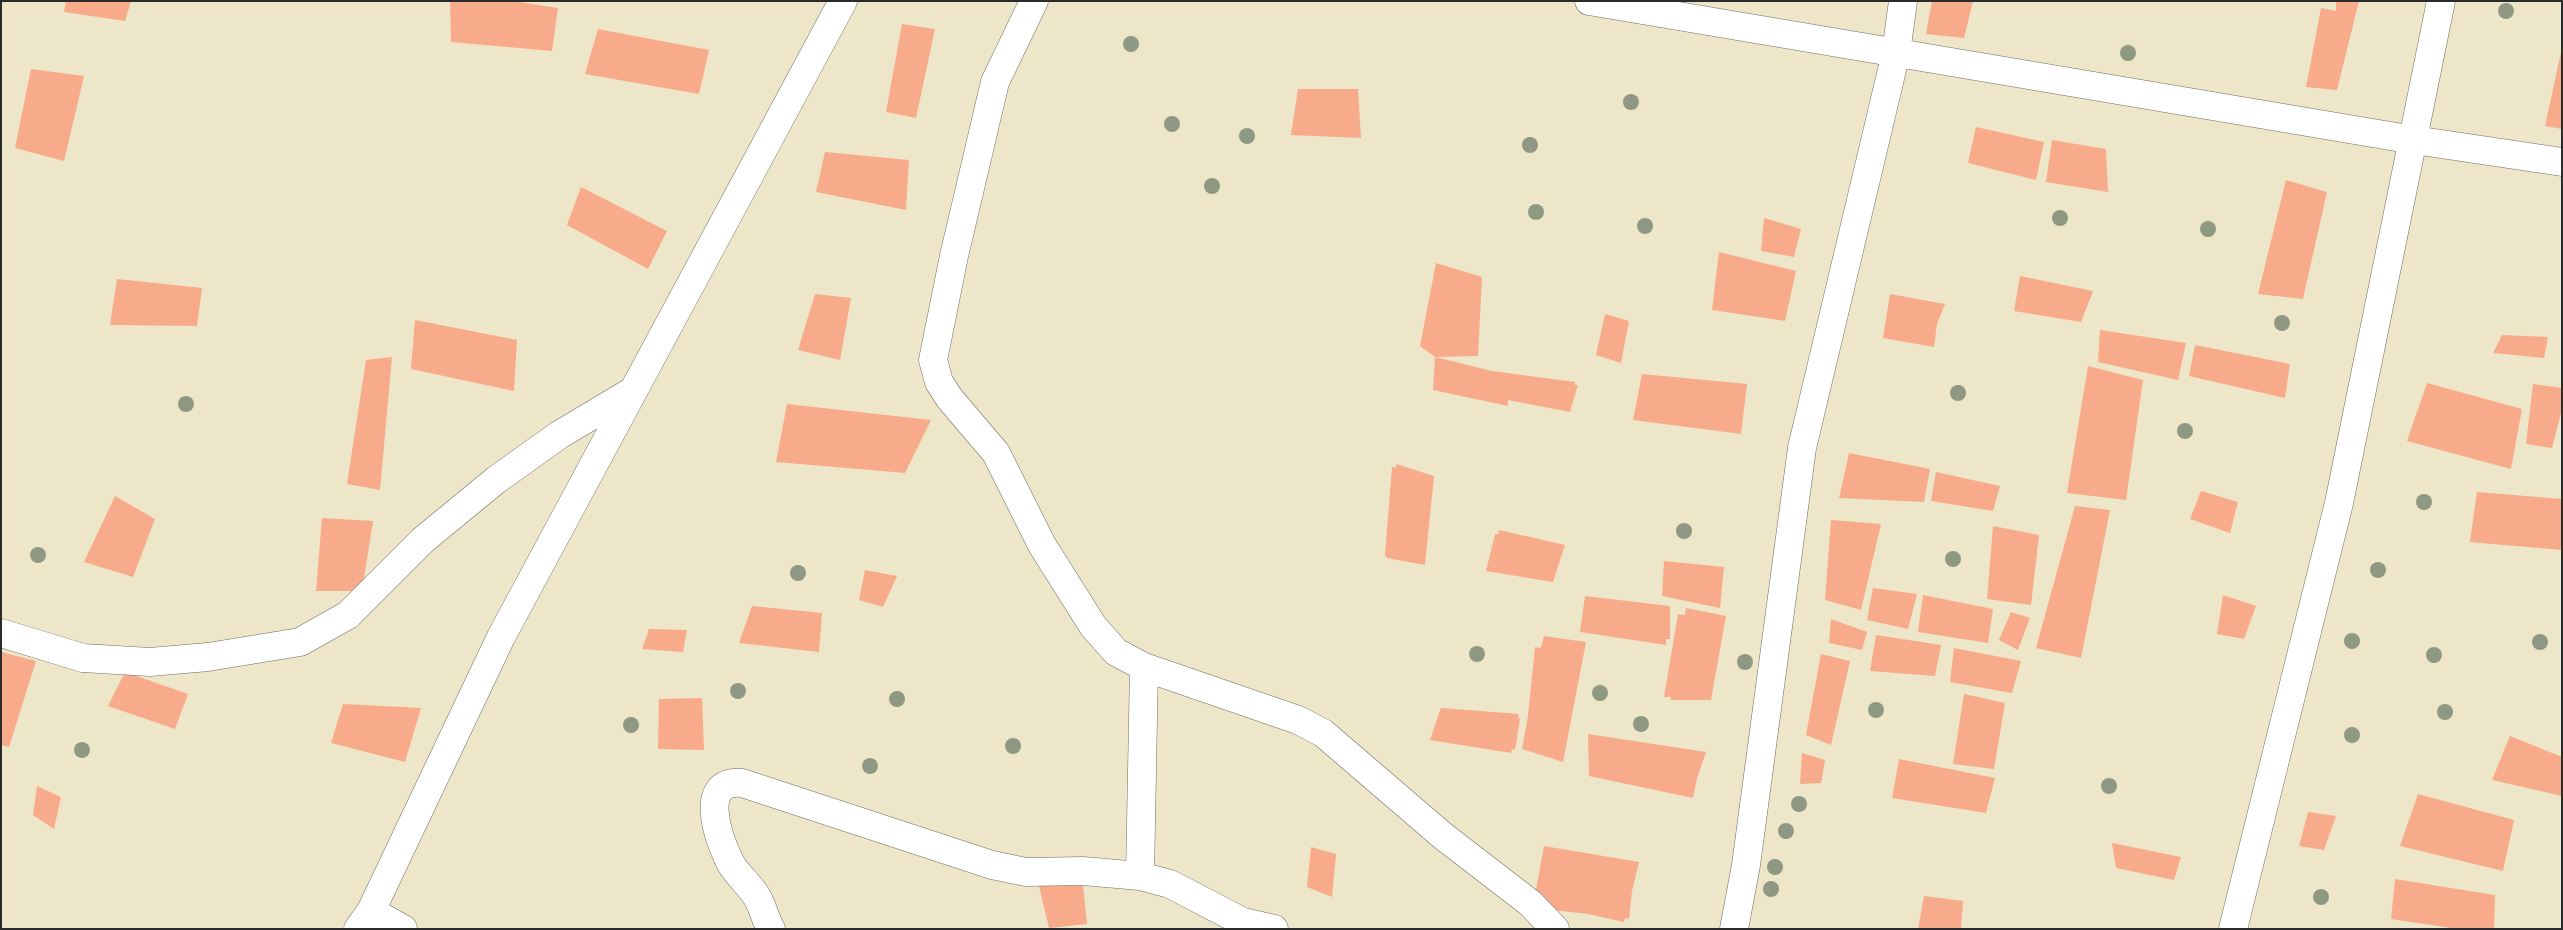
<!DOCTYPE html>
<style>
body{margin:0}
#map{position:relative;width:2563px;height:930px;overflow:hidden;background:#ede6c8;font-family:Mynerve,sans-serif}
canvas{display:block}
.frame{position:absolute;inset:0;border:2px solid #2b2b2b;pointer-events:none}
</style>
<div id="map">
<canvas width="2563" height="930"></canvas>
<div class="frame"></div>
</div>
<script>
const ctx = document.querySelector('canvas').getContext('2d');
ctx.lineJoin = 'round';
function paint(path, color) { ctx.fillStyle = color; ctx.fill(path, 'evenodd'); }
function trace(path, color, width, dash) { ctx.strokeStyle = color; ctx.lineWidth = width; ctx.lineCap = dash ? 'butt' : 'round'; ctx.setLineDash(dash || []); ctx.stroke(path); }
const building = new Path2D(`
 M66,1h65l-6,20 -61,-9z
 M450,1h63l45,7 -6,43 -101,-9z
 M1932,1h41l-9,37 -38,-4z
 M2336,1h23l-22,89 -31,-3 15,-79 15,3z
 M902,24l33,5 -19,89 -30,-6z
 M598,29l111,21 -10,44 -114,-20z
 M2561,52h1v77l-17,-3z
 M31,69l53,7 -20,85 -49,-13z
 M1298,89h60l3,49 -70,-3z
 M1976,127l68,15 -8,38 -68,-17z
 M2052,140l54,9 2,43 -62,-10z
 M825,152l84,8 -3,50 -90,-18z
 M2286,180l41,12 -24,107 -45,-5z
 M581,187l86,44 -19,38 -81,-44z
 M1764,218l37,11 -7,28 -33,-6z
 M1719,252l77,19 -11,50 -73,-11z
 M1436,263l46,14 -4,79 -43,1 57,14 83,11v3h3l-8,27 -62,-12v6l-75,-16 2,-33 -15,-11z
 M2020,276l73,15 -12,31 -67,-11z
 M117,279l85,9 -5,38 -87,-1z
 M815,294l36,4 -11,62 -42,-10z
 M1890,294l55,10 -8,20 -3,23 -51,-9z
 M1605,314l24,7 -8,42 -25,-8z
 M415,320l102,20 -3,51 -103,-22z
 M2100,330l86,13 -8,37 -80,-18z
 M2502,335l46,2 -4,21 -51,-5z
 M2195,345l95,19 -5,34 -96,-22z
 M392,357l-12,133 -33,-6 19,-124z
 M2088,366l55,14 -17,120 -59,-7z
 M1642,374l105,10 -6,50 -108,-14z
 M2427,383l95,26 -11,60 -104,-28z
 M2533,384l29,4v21l-10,39 -26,-4z
 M787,404l144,16 -26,53 -129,-11z
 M1849,453l81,16 -6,33 -85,-4z
 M1396,464l38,12 -9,89 -38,-7 -2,-3 7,-88 4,1z
 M1936,472l64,14 -7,25 -62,-10z
 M2201,491l37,11 -8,31 -40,-14z
 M2477,492l85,7v51l-92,-8z
 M115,496l40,23 -22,58 -49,-15z
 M2075,506l35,4 -29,148 -45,-10z
 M322,518l51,3 -11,70h-46z
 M1831,520l50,4 -20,86 -36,-10z
 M1993,526l46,9 -8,70 -44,-6z
 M1499,530l66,15 -12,37 -67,-11 9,-37h3z
 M1664,561l60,6 -4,41 -58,-12z
 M865,570l32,6 -14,31 -24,-7z
 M1873,588l44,6 -9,35 -41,-9z
 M1923,595l70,14 -5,34 -70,-11z
 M2223,595l33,11 -12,33 -27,-5z
 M1585,596l85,10v33h-4v6l-86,-13z
 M752,606l70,7 -3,39 -80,-9z
 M1686,608l40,8 -15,84h-40v-3h-7l14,-83 7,1z
 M2011,612l19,6 -12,32 -19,-10z
 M1831,619l36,13 -5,18 -33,-7z
 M649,629l38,1 -4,22 -41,-3z
 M1876,635l65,10 -6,31 -65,-5z
 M1544,636l42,6 -23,120 -41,-13 6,-33 7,-69 6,1z
 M1954,648l67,13 -9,32 -62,-11z
 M1,652l35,9 -27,86 -8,-2z
 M1821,654l29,7 -19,84 -25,-10z
 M125,672l63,22 -13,35 -67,-23z
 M1964,694l41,9 -11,66 -41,-5z
 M702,698l2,52 -46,-1 1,-50z
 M343,704l78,4 -16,54 -74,-19z
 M1441,708l78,6 -1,4 2,1 -5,31 -3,-1 -1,4 -81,-13z
 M1588,734l118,18 -9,26 -4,20 -104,-22z
 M2510,736l52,21v39l-70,-16z
 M1802,753l23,7 -4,23 -21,1z
 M1899,759l96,19 -9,35 -94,-15z
 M37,786l24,11 -7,32 -21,-14z
 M2418,794l96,26 -11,51 -103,-25z
 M2308,812l28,4 -12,34 -25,-4z
 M2112,843l69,14 -7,23 -58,-12z
 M1544,846l95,16 -7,29 -3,28 -4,-1 -1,4 -36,-8 -44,-5 -10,-8z
 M1311,847l25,7 -4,43 -25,-10z
 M2395,879l100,16 -1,34h-36l-67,-10z
 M1038,882l45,3 4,39 -38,4z
 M1924,896l39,5 -2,28h-43z`);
const street = new Path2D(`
 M1034,1l-39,81 -41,174 -21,104 6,22 11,17 46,54 46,92 51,81 23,26 28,15 154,53 25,13 120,103 87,67 25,26
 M1589,1l825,139 148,22
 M1,633l82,25 67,4 58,-5 92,-15 48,-27 75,-75 73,-60 63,-45 72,-43
 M1144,667l-4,209 30,8 73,38 31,7
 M371,911l32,18
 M358,929l13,-18 130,-274 342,-636
 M771,929c-6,-10 -8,-22 -14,-32 -7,-12 -19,-21 -26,-33 -12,-24 -35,-85 11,-81l250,82 34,7 57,-1 57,5
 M1734,929l12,-64 56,-417 94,-395 7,-52
 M2233,929l106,-426 102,-502`);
const trees = [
 [2506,11],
 [1131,44],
 [2128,53],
 [1631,102],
 [1172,124],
 [1247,136],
 [1530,145],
 [1212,186],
 [1536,212],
 [2060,218],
 [1645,226],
 [2208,229],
 [2282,323],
 [1958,393],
 [186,404],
 [2185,431],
 [2424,502],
 [1684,531],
 [38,555],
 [1953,559],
 [2378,570],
 [798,573],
 [2352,641],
 [2540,642],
 [1477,654],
 [2434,655],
 [1745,662],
 [738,691],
 [1600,693],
 [897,699],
 [1876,710],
 [2445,712],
 [1641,724],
 [631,725],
 [2352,735],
 [1013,746],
 [82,750],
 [870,766],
 [2109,786],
 [1799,804],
 [1786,831],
 [1775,867],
 [1771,889],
 [2321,897]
];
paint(building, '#f8ab8a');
trace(street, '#6f6c62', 29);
trace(street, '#fff', 28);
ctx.fillStyle = '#8f9882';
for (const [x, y] of trees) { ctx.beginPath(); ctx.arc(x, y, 8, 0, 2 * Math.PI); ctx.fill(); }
</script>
